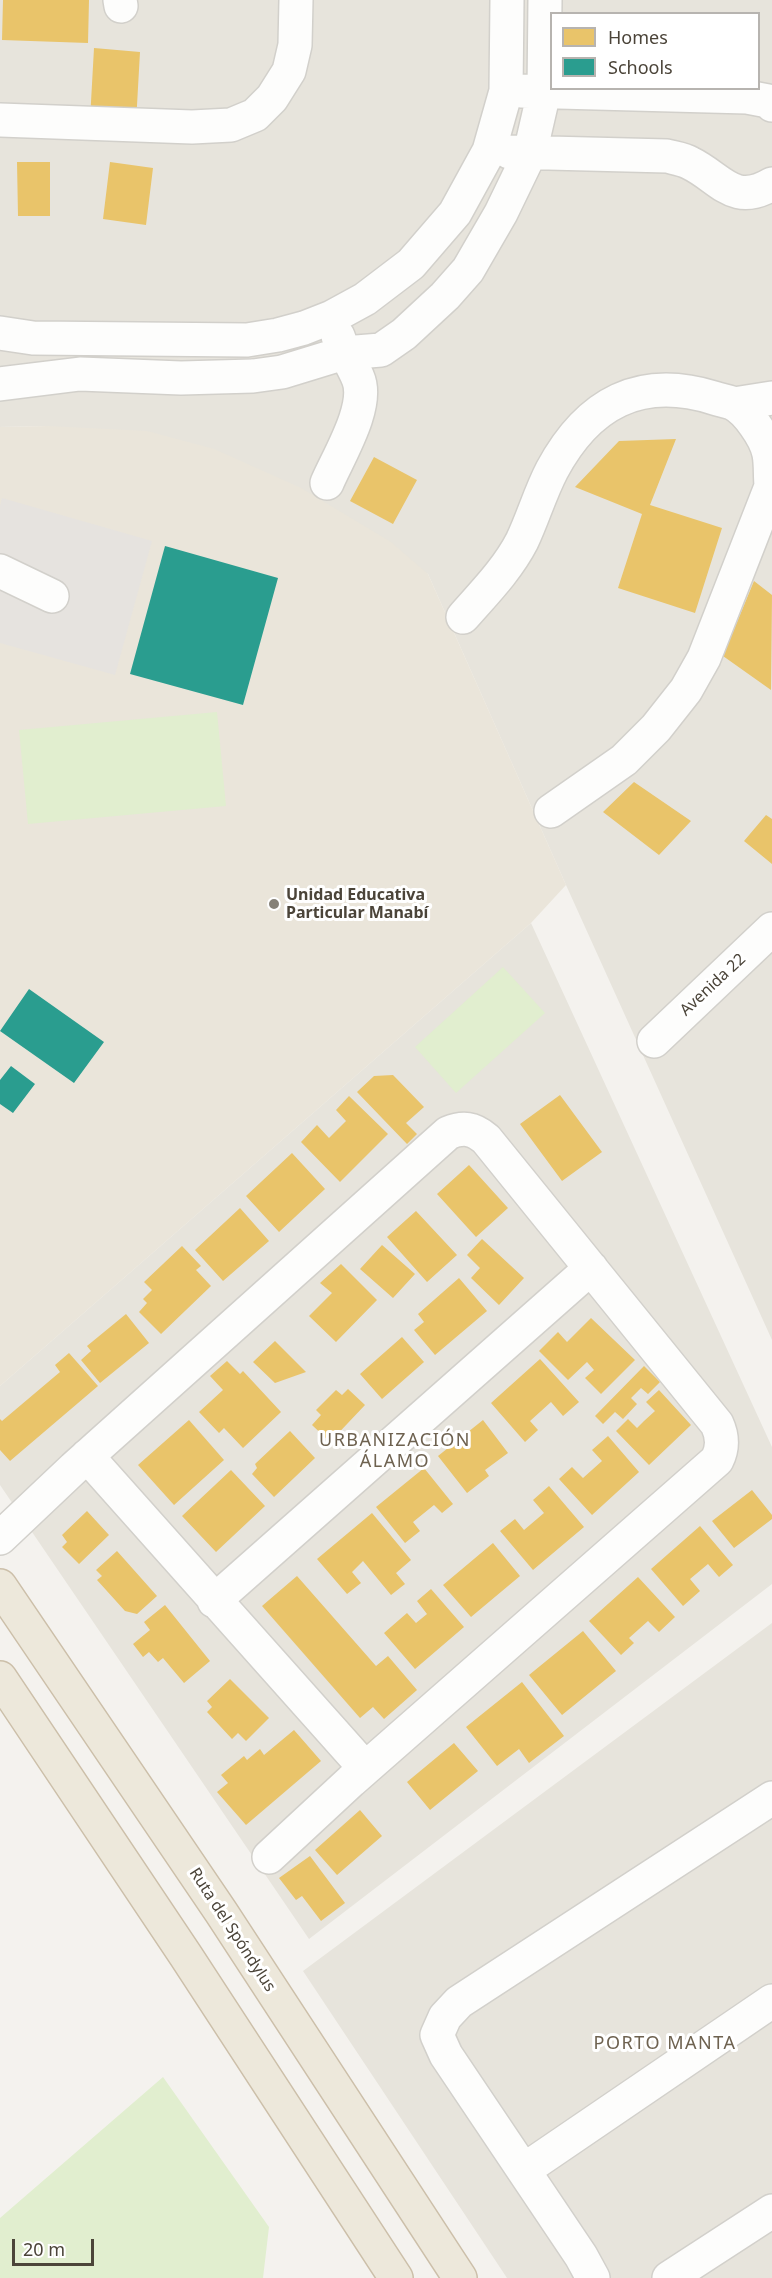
<!DOCTYPE html>
<meta charset="utf-8">
<style>
body{margin:0}
#map{position:relative;width:772px;height:2278px;overflow:hidden;background:#f4f2ee;font-family:"Noto Sans",sans-serif}
canvas{display:block}
.legend{position:absolute;left:550px;top:12px;width:210px;height:78px;box-sizing:border-box;background:#fff;border:2px solid #b7b4b0;margin:0;padding:8px 10px;list-style:none;font-size:18px;color:#4b4439}
.legend li{display:flex;align-items:center;gap:12px;height:30px}
.legend b{width:30px;border:2px solid #b7b4b0}
.scale{position:absolute;left:12px;top:2239px;width:82px;height:27px;box-sizing:border-box;border:3px solid #4b4439;border-top:0;padding-left:8px;font-size:18px;line-height:21px;white-space:nowrap;color:#4b4439;-webkit-text-stroke:4px #fff;paint-order:stroke}
</style>
<div id="map">
<canvas width="772" height="2278"></canvas>
<ul class="legend">
<li><b style="height:16px;background:#e9c46a"></b>Homes</li>
<li><b style="height:16px;background:#2a9d8f"></b>Schools</li>
</ul>
<div class="scale">20 m</div>
</div>
<script>
const ctx = document.querySelector('canvas').getContext('2d');
ctx.lineJoin = 'round';
function paint(path, color) { ctx.fillStyle = color; ctx.fill(path, 'evenodd'); }
function trace(path, color, width, dash) { ctx.strokeStyle = color; ctx.lineWidth = width; ctx.lineCap = dash ? 'butt' : 'round'; ctx.setLineDash(dash || []); ctx.stroke(path); }
function write(font, color, halo, rows, align = 'center') {
  ctx.font = font + ' "Noto Sans",sans-serif'; ctx.lineWidth = 6; ctx.setLineDash([]); ctx.textBaseline = 'middle'; ctx.strokeStyle = halo; ctx.fillStyle = color; for (const [text, x, y, turn = 0] of rows) {
    ctx.save(); ctx.translate(x, y); ctx.rotate((+turn || 0) * Math.PI / 180); ctx.textAlign = isNaN(turn) ? turn : align; if (halo) ctx.strokeText(text, 0, 0); ctx.fillText(text, 0, 0); ctx.restore();
  }
}
const residential = new Path2D(`
 M0,0h772v1340l-206,-455 -138,-311 -381,-148 -47,1zM552,14h206v74h-206z
 M531,923l241,524v137l-463,355 -309,-454v-99z
 M772,1623v655h-265l-204,-307z`);
const education = new Path2D(`
 M47,426l100,5 67,18 87,39 90,54 37,32 138,311 -35,38 -531,463v-959z`);
const green = new Path2D(`
 M217,712l9,94 -198,18 -9,-94z
 M503,967l42,46 -89,80 -41,-46z
 M163,2077l106,150 -6,51h-263v-60z`);
const parking = new Path2D(`
 M2,498l150,43 -37,134 -115,-32v-137z`);
const homes = new Path2D(`
 M3,0h86l-1,43 -86,-3z
 M94,48l46,4 -4,71 -46,-3z
 M17,162h33v54h-32z
 M110,162l43,6 -7,57 -43,-6z
 M676,439l-26,66 72,23 -27,85 -77,-25 24,-74 -67,-27 44,-46z
 M374,457l43,23 -24,44 -43,-23z
 M754,581l18,14 -1,95 -48,-34z
 M634,782l57,39 -32,34 -56,-43z
 M766,815l6,4v45l-28,-23z
 M393,1075l31,32 -18,16 11,11 -10,10 -50,-52 17,-16z
 M560,1095l42,57 -40,29 -42,-57z
 M349,1096l39,38 -48,48 -39,-40 16,-17 12,13 17,-17 -10,-11z
 M292,1153l33,36 -46,43 -33,-36z
 M469,1165l39,43 -32,29 -39,-43z
 M240,1208l29,33 -46,40 -28,-31z
 M416,1211l41,44 -30,27 -40,-45z
 M482,1239l42,39 -25,27 -28,-27 9,-10 -13,-13z
 M382,1245l33,29 -22,24 -33,-29z
 M182,1246l19,20 -5,4 15,16 -50,48 -22,-22 8,-9 -4,-4 9,-9 -8,-8z
 M341,1264l36,36 -41,42 -27,-26 23,-23 -12,-10z
 M459,1278l28,33 -52,44 -21,-25 10,-8 -6,-8z
 M126,1314l23,29 -49,40 -19,-23 10,-9 -4,-5z
 M591,1318l44,42 -34,34 -16,-16 9,-8 -7,-8 -19,18 -29,-29 19,-19 9,10z
 M402,1337l22,25 -42,37 -22,-25z
 M275,1341l31,31 -31,11 -22,-21z
 M69,1353l29,33 -88,75 -10,-11v-31l2,2 58,-49 -5,-7z
 M540,1359l39,43 -16,14 -12,-14 -21,19 8,9 -13,12 -34,-39z
 M227,1361l13,13 3,-3 38,41 -38,36 -19,-20 -5,5 -20,-21 24,-22 -13,-14z
 M644,1366l16,16 -12,12 -7,-6 -10,10 6,6 -14,15 -8,-7 -12,12 -8,-8z
 M348,1389l17,16 -35,37 -18,-17 9,-10 -5,-5 20,-20 6,5z
 M659,1390l32,35 -42,40 -33,-34 12,-12 9,9 7,-7 11,-10 -9,-9z
 M189,1420l35,40 -50,45 -36,-40z
 M483,1420l25,33 -23,17 4,6 -22,17 -29,-37z
 M290,1431l25,27 -41,39 -22,-23 5,-6 -2,-4z
 M608,1436l31,36 -47,43 -33,-36 13,-12 11,11 19,-17 -10,-11z
 M424,1468l29,36 -11,9 -8,-8 -21,17 7,9 -15,12 -29,-36z
 M231,1470l34,36 -49,46 -34,-36z
 M549,1486l35,41 -51,43 -33,-39 15,-12 9,11 20,-17 -11,-13z
 M752,1490l20,25v4l-38,29 -22,-27z
 M87,1511l22,24 -30,29 -17,-17 5,-5 -5,-7z
 M372,1513l39,47 -15,13 9,11 -14,11 -28,-34 -11,11 9,11 -14,11 -30,-35z
 M700,1526l33,39 -14,12 -11,-13 -18,15 10,12 -17,15 -32,-37z
 M493,1543l27,33 -49,41 -28,-32z
 M117,1551l40,45 -20,18 -12,-3 -28,-31 5,-4 -6,-6z
 M297,1576l79,90 12,-10 29,34 -33,29 -11,-12 -13,11 -98,-112z
 M638,1577l37,40 -16,15 -11,-11 -19,17 5,5 -13,12 -32,-34z
 M431,1589l33,38 -49,42 -31,-36 23,-20 9,10 11,-9 -10,-13z
 M165,1605l45,56 -26,22 -21,-25 -5,4 -9,-10 -6,5 -10,-13 17,-14 -6,-8z
 M583,1631l33,40 -54,44 -33,-40z
 M230,1679l39,39 -23,23 -8,-8 -6,6 -25,-27 5,-5 -5,-6z
 M522,1682l42,54 -35,27 -10,-14 -22,17 -31,-39z
 M294,1730l27,31 -75,64 -29,-33 11,-9 -7,-8 23,-19 3,4 13,-11 4,6z
 M454,1743l24,28 -48,39 -23,-28z
 M360,1810l22,26 -45,39 -22,-25z
 M310,1856l35,47 -24,18 -19,-25 -6,4 -17,-22z`);
const schools = new Path2D(`
 M165,546l113,32 -35,127 -113,-31z
 M29,989l75,53 -30,41 -74,-52z
 M11,1066l24,18 -22,29 -13,-9v-24z`);
const minor = new Path2D(`
 M120,0l1,6
 M521,91l226,6 21,4 4,4
 M0,120l192,7 39,-2 24,-10 17,-17 17,-27 6,-26 1,-45
 M509,152l158,4c7,2 16,3 23,7 31,15 43,44 82,21
 M0,333l33,5 214,2 31,-5 26,-7 28,-11 33,-18 46,-35 44,-51 34,-62 17,-60 1,-91
 M0,384l80,-10 101,4 72,-2 29,-4 62,-19 37,-3 23,-16 41,-38 23,-26 33,-57 29,-60 14,-61 1,-92
 M734,404l38,-6
 M327,483c11,-26 43,-77 31,-105 -6,-15 -15,-26 -20,-42
 M0,571l52,25
 M463,617c21,-24 44,-47 59,-76 11,-23 18,-48 30,-71 36,-67 88,-95 162,-72 6,2 12,3 18,5 15,7 34,35 37,51 2,10 1,21 2,31
 M551,811l73,-51 32,-32 30,-38 18,-32 68,-174
 M654,1041l118,-112
 M87,1456l278,312
 M0,1538l74,-70 374,-335c15,-6 25,-5 38,6l231,285c6,13 6,24 0,36l-366,321 -82,76
 M214,1601l377,-333
 M524,2170l248,-169
 M593,2278l-12,-22 -135,-201 -9,-20 8,-18 14,-15 313,-204
 M669,2278l103,-67`);
const highway = new Path2D(`
 M0,1586l221,326 239,366
 M0,1678l186,278 210,322`);
const markers = [
 [274,904,6,"#868178"]
];
const poiNames = [
 ["Unidad Educativa",286,895],
 ["Particular Manabí",286,913]
];
const streetNames = [
 ["Avenida 22",713,985,-43],
 ["Ruta del Spóndylus",232,1930,57]
];
const neighbourhoodNames = [
 ["URBANIZACIÓN",395,1441],
 ["ÁLAMO",395,1462],
 ["PORTO MANTA",665,2044]
];
paint(residential, '#e7e4dc');
paint(education, '#eae5da');
paint(green, '#e1eecf');
paint(parking, '#e6e3df');
paint(homes, '#e9c46a');
paint(schools, '#2a9d8f');
trace(minor, '#d2d0cb', 36);
trace(highway, '#ccbfa9', 36);
trace(minor, '#fdfdfc', 33);
trace(highway, '#ede8db', 33);
for (const [x, y, r, color] of markers) { const dot = new Path2D(); dot.arc(x, y, r, 0, 2 * Math.PI); ctx.fillStyle = color; ctx.fill(dot); trace(dot, '#fff', 2); }
write('bold 16px', '#4b4439', '#fff', poiNames, 'left');
write('16px', '#4b4439', '#fff', streetNames);
ctx.letterSpacing = '1.5px';
write('18px', '#6e6250', '#fff', neighbourhoodNames);
ctx.letterSpacing = '0px';
</script>
